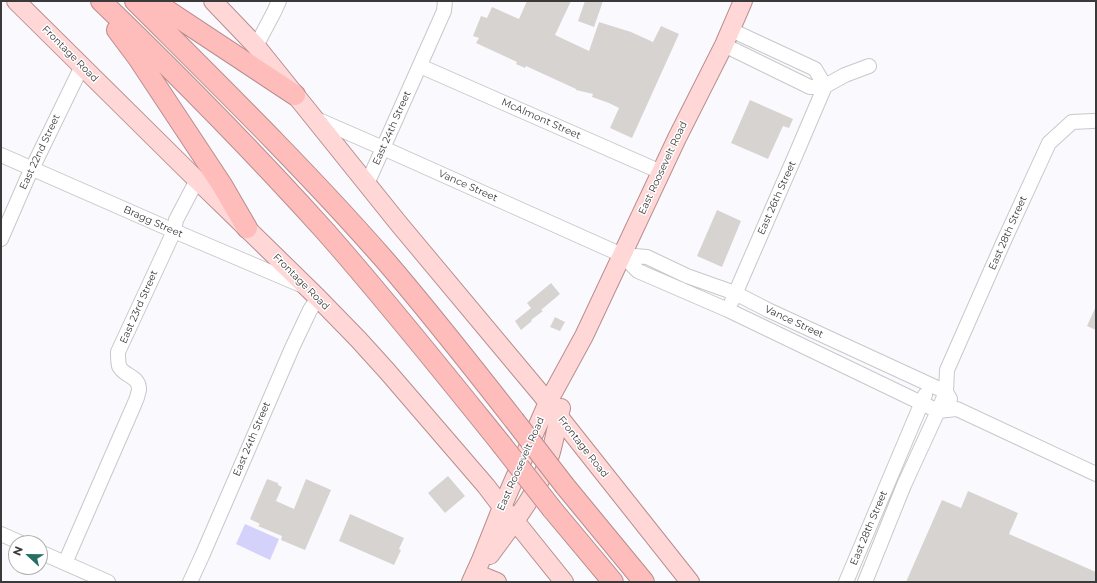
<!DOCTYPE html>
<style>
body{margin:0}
#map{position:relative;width:1097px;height:583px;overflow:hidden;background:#fafafe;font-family:Montserrat,sans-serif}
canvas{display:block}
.frame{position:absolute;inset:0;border:2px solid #3a3a3b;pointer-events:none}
.north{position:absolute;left:8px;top:535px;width:40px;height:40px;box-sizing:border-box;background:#fff;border:1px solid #b0b0b1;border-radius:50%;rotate:292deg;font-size:11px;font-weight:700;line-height:16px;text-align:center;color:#3a3a3b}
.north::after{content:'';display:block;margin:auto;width:14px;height:18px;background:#276f65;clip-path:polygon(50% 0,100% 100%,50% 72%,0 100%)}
</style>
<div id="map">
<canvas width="1097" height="583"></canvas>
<div class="frame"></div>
<div class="north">N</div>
</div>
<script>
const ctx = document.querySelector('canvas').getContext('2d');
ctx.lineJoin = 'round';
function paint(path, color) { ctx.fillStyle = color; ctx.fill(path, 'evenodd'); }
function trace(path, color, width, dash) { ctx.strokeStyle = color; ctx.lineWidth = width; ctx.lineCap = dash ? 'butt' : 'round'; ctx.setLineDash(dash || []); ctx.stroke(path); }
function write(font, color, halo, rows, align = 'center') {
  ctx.font = font + ' Montserrat,sans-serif'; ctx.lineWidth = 3; ctx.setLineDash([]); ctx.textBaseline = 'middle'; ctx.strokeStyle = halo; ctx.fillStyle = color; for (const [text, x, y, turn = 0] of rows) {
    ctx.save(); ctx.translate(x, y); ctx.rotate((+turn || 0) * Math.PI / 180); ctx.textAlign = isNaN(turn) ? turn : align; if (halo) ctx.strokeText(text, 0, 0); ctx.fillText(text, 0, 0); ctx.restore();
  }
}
const green = new Path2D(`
 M245,524l34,15 -9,21 -34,-16z`);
const building = new Path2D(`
 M527,1h44l-16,34 34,16 10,-29 32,10 22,10 8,-16 18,8 -47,104 -22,-10 9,-20 -10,-5 -17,-6 1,-3 -17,-4v-1l-50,-23 -1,2 -9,-4 1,-2 -41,-19 3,-5 -6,-2 8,-20 6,2 5,-11 27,12z
 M585,1h18l-9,26 -16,-6z
 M750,100l43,19 -4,9 -6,-2 -15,33 -37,-16z
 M717,210l24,11 -19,46 -25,-11z
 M551,283l9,11 -19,16 2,1 -12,9 1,1 -11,9 -6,-9 16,-13 -4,-5z
 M1096,306v24l-9,-4z
 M555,317l10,5 -5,9 -10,-4z
 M448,476l17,20 -20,17 -17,-20z
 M267,479l11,4v2l4,2 -6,14 18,8 12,-30 25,11 -26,60 -24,-10 1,-4 -24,-10 2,-2 -10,-5z
 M968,491l50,22 -9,21 87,38v10h-190l36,-82 19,8z
 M350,514l54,24 -5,11 2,1 -7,15 -55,-24z`);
const minor = new Path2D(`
 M731,30l84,39 10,17
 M724,45l86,42 15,-1 20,-11 24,-9
 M256,46l18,-34 5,-11
 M420,66l241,106
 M314,118l69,30 239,107 16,16 90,39 210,101 19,-2 139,65
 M1,155l173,76 127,54
 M367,184l77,-173 1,-10
 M1,239l26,-60 55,-113
 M622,255l25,2 40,19 48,17 33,17 178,82 4,7
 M732,301l64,-147 29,-68
 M1,534l20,9
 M40,552l68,30
 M65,563l69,-158c2,-4 4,-10 5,-15 1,-14 -16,-14 -20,-24 -1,-5 -1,-9 -1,-14l51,-110 5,-11 2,-11 21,-40
 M190,582l12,-26 90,-208 18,-38 8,-12
 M846,582l79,-187
 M865,582l39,-97 34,-74 8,-19 1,-22 56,-127 46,-100 23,-21 21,-1`);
const major = new Path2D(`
 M16,1l181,179 29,28 92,90 40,41 29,32 99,115 16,21 13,14 49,61
 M213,1l43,45 143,178 142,170 149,188
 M490,555c20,-28 43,-55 56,-88 8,-19 10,-40 15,-59
 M475,573l22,9
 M471,582l10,-22 21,-53 46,-105 36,-66 93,-198 47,-93 19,-44`);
const highway = new Path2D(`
 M101,1c77,74 152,150 224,230 61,69 119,142 177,214
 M135,1c84,84 169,167 248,257 45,52 88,107 131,162
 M153,1l142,94
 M117,30l21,28 84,127 25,43
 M565,486l79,96
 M552,509l61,73`);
const highwayBridge = new Path2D(`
 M514,420l51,66
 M502,445l50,64`);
const streetNames = [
 ["Frontage Road",70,54,45],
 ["McAlmont Street",541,119,24],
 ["East 24th Street",392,128,-66],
 ["East 22nd Street",40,152,-65],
 ["East Roosevelt Road",663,168,-65],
 ["Vance Street",468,186,24],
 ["East 26th Street",777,198,-66],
 ["Bragg Street",153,222,24],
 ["East 28th Street",1008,233,-66],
 ["Frontage Road",301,282,45],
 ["East 23rd Street",139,307,-66],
 ["Vance Street",794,322,25],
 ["East 24th Street",252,439,-67],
 ["Frontage Road",583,447,52],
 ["East Roosevelt Road",521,464,-66],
 ["East 28th Street",869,528,-67]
];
paint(green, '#d4d1fb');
paint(building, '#d7d3d1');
trace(minor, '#c8c8cb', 16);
trace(major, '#b98e8e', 20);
trace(highway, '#b98e8e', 22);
trace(minor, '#fff', 14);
trace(major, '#fed7d6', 18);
trace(highway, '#febcbb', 20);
trace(highwayBridge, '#b98e8e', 22, []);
trace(highwayBridge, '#febcbb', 20);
write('10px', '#3a3a3b', '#fff', streetNames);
</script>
